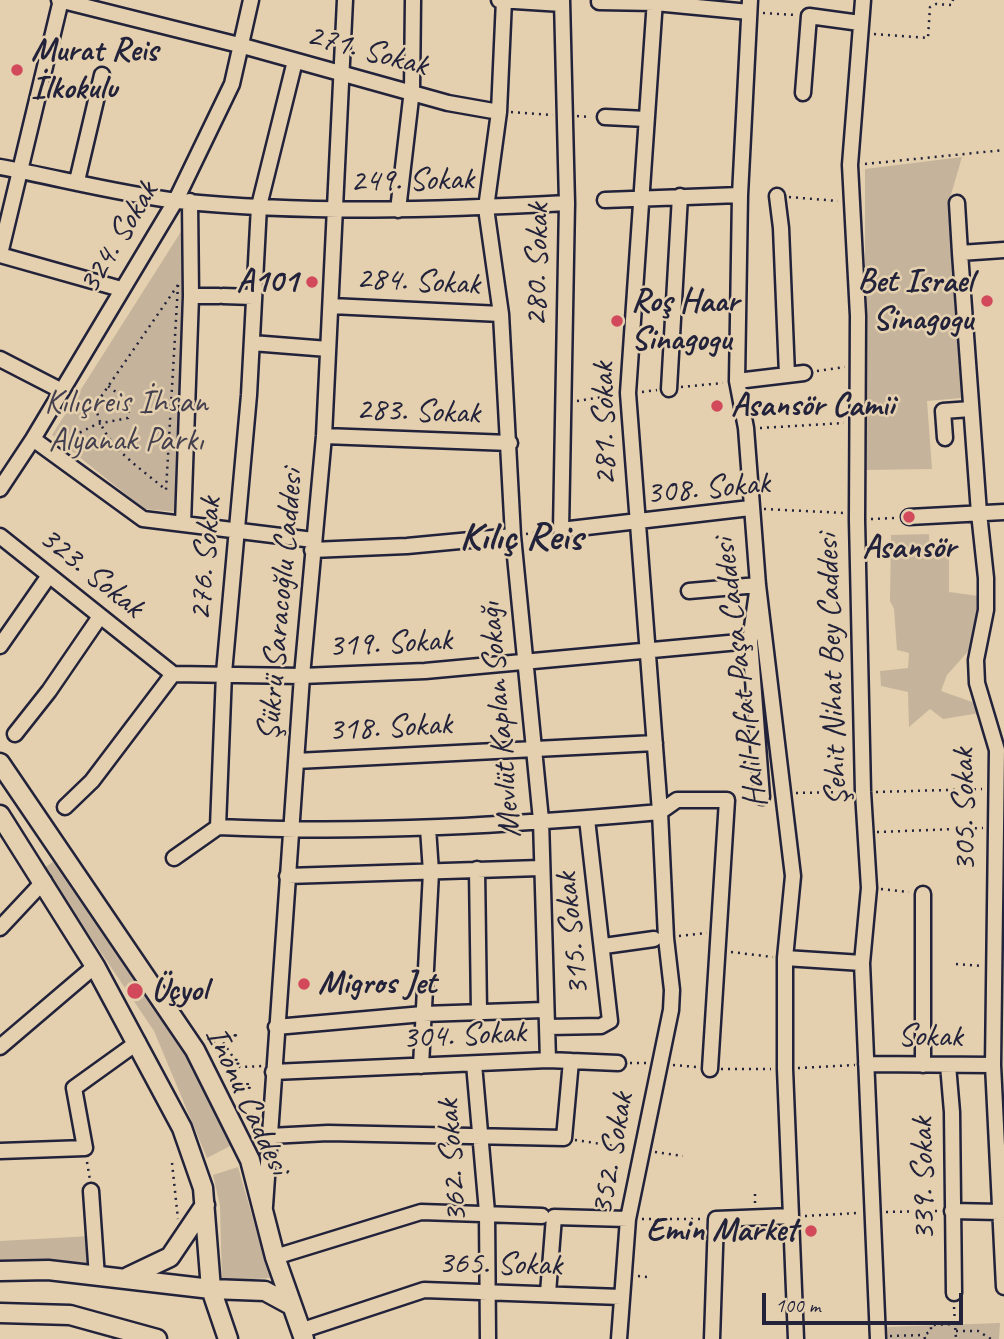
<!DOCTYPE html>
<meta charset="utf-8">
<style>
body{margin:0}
#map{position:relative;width:1004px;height:1339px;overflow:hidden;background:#e4d0ae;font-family:Caveat,sans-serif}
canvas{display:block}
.scale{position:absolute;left:762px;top:1293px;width:201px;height:32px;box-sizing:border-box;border:4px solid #22223b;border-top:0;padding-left:9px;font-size:21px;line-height:24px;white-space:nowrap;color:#22223b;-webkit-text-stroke:5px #e4d0ae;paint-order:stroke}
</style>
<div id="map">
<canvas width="1004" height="1339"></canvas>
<div class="scale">100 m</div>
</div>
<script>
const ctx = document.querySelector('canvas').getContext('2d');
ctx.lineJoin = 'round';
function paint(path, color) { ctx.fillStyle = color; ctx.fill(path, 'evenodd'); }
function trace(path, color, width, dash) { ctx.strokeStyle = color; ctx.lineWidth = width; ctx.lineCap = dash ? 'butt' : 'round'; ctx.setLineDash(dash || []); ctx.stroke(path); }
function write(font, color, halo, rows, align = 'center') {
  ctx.font = font + ' Caveat,sans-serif'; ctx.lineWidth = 5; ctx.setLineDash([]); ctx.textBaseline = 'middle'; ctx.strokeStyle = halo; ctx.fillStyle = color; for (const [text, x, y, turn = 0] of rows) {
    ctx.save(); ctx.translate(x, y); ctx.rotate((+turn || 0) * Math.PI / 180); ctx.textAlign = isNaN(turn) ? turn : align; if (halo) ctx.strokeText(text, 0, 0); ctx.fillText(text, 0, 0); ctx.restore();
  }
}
const green = new Path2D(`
 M962,157l-12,41 12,200 -35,3 5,68 -67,1v-301z
 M189,219l-11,293 -34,-3 -92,-74z
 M929,534l1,21 19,2v35l30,4 -8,52 -24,27 -6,16 37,13 2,9 -37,6 -13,-10 -21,18 -1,-35 -27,-6 -1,-15 28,-3 1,-15 -12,-3 -3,-41 -4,-8 1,-66z
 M53,862l137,200 42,83 -25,13 -53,-127 -110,-163z
 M238,1167l32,111 -48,3 -2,-75 -7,-31z
 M91,1236l1,32h-92v-27z
 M1000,1323l-1,16h-114l-1,-12z`);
const path = new Path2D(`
 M763,13l32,2
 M874,34l54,4 2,-31 6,-3 16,1 1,-5
 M511,112l42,3
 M577,116l14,1
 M865,164l139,-14
 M789,197l49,4
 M178,285l-12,205c-29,-25 -67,-47 -70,-86z
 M817,371l28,-4
 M681,387l42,-4
 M642,392l15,-2
 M577,401l38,-6
 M760,428l84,-5
 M61,442l36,-18 31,-6 1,-16 -21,-16
 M764,509l81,4
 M871,519l24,-1
 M526,534l21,-3
 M876,792l106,-3
 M796,793l53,-1
 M877,832l106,-4
 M881,889l28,3
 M679,936l28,-3
 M731,952l42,5
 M956,964l26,2
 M213,1043l7,-5 20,29 23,-1
 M213,1044l22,32
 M630,1063h18
 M673,1065l24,2
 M798,1068l57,-3
 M721,1069h50
 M575,1140l53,8
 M655,1152l28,4
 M87,1162l3,18
 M172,1163l6,56
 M755,1203v-10
 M886,1212l53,-1
 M805,1216l53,-3
 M642,1219h60
 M638,1276l10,1
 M954,1307l2,32
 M956,1331h22l13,8
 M890,1336l34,-1
 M925,1339l-1,-4 7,-4v-6l23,-1`);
const minor = new Path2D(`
 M59,0l184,46 205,57 51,9
 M499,0l63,4
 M504,0l-5,112 -13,96 15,106 12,222 28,284 7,240
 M562,0l5,203 -6,327 189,-22
 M750,0l-10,195 -3,186 9,47 12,157 35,291 -8,82v111l11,270
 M863,0l-13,165 8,151 -1,204 6,272 6,96 -7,75 16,376
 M599,2l56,1 94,9
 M295,61l-36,145 -10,189 -25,278 -6,154c148,7 295,-2 442,-15l-32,-419 27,-393
 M803,93l6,-77 51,7
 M605,117l41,2
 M0,167c59,11 119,27 178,34 130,13 259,9 389,2
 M77,181l25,-106
 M777,196l4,32 6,147
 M605,200l135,-5
 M957,203l3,50
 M398,210l14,-120 1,-90
 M1004,250l-44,3 19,260 7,65v32l-10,50 1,23 20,67 -4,315 11,222
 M0,254l61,-254
 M0,255l121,34
 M191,296h28
 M223,296l30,1
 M331,306l170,8
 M252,343l76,6
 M0,359l62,32
 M737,381l67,-8
 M669,389l11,-193
 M324,436l186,7
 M945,438l-2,-27 28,-2
 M33,439l110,80 170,21
 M0,489l33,-50 143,-239 56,-116 19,-84
 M909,517l95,-5
 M183,524l8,-228 -1,-95
 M0,536l173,138 129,2 123,-5 325,-30
 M312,550l95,-4 106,-10
 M689,591l69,-6 -8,56 12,156
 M0,646l48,-69
 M15,734l34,-43 50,-73
 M296,761l359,-18
 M65,807l27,-26 81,-107
 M174,858l44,-31
 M477,869l2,143
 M287,876l253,-8
 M0,928l44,-47
 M604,946l50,-7
 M785,958l77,5
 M276,1027l147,-13 121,-4
 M548,1027l53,-1 9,-5 -23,-202
 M0,1047l95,-81
 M474,1064l13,148 1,127
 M866,1064l127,1
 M923,1065v-171
 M948,1065l4,47 2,181
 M421,1066l10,-194 -3,-44
 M273,1072l275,-12 70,3
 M270,1136l58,-3 236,5 7,-77
 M0,1151l85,-3 -11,-60 64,-46
 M91,1191l6,86
 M265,1206l37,-530 22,-240 21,-436
 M952,1211l48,1
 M275,1257l146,-45 121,4
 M548,1293l6,-76 74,2
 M300,1331l124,-41 197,7
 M619,1339l9,-120 43,-209 1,-20 -6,-52 -6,-126 17,-12h50l-17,269
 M712,1339l4,-120 75,-3`);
const major = new Path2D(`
 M0,763l195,287 55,110 25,97 29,82
 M0,815l95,151 87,162 21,60 8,101 17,50
 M0,1271l48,-1 163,19 54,2 24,13
 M128,1277l42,-20 35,-52
 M0,1313l70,2 87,24`);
const markers = [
 [17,70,7,"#d1495b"],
 [312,282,7,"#d1495b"],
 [987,301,7,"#d1495b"],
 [617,321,7,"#d1495b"],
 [717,406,7,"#d1495b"],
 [909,517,7,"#d1495b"],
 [304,984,7,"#d1495b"],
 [135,991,9,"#d1495b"],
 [811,1231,7,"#d1495b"]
];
const poiNames = [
 ["Murat Reis",31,51],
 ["İlkokulu",31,89],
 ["A101",298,282,"right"],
 ["Bet Israel",973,282,"right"],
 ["Sinagogu",973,320,"right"],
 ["Roş Haar",631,302],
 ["Sinagogu",631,340],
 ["Asansör Camii",731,406],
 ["Asansör",909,548,"center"],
 ["Migros Jet",318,984],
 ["Üçyol",151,991],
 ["Emin Market",797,1231,"right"]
];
const streetNames = [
 ["271. Sokak",367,51,15],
 ["249. Sokak",412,181,-1],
 ["324. Sokak",119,238,-59],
 ["280. Sokak",538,265,-89],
 ["284. Sokak",418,282,3],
 ["283. Sokak",418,412,2],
 ["281. Sokak",605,424,-91],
 ["308. Sokak",708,489,-5],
 ["276. Sokak",206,559,-85],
 ["323. Sokak",91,573,39],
 ["Şükrü Saracoğlu Caddesi",281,605,-85],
 ["319. Sokak",390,644,-3],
 ["Şehit Nihat Bey Caddesi",833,670,-92],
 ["Halil Rıfat Paşa Caddesi",741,673,-97],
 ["Mevlüt Kaplan Sokağı",501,720,-95],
 ["318. Sokak",390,728,-3],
 ["305. Sokak",965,810,-91],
 ["315. Sokak",573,934,-96],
 ["304. Sokak",464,1036,-3],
 ["Sokak",930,1037,1],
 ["İnönü Caddesi",247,1101,65],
 ["352. Sokak",613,1154,-80],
 ["362. Sokak",453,1161,-94],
 ["339. Sokak",924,1179,-91],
 ["365. Sokak",500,1265,1]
];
const parkNames = [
 ["Kılıçreis İhsan",126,403],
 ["Alyanak Parkı",126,441]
];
const districtNames = [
 ["Kılıç Reis",521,539]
];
paint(green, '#c5b49b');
trace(minor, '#22223b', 19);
trace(major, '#22223b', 23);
trace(path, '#22223b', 2.5, [2, 5]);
trace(minor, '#e4d0ae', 14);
trace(major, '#e4d0ae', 18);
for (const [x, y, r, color] of markers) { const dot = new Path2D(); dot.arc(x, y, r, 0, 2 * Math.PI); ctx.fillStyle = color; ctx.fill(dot); trace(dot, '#e4d0ae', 2.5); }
write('bold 33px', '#22223b', '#e4d0ae', poiNames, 'left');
write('33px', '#22223b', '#e4d0ae', streetNames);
write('33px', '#433f4e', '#e4d0ae', parkNames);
write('bold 40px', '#22223b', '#e4d0ae', districtNames);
</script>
